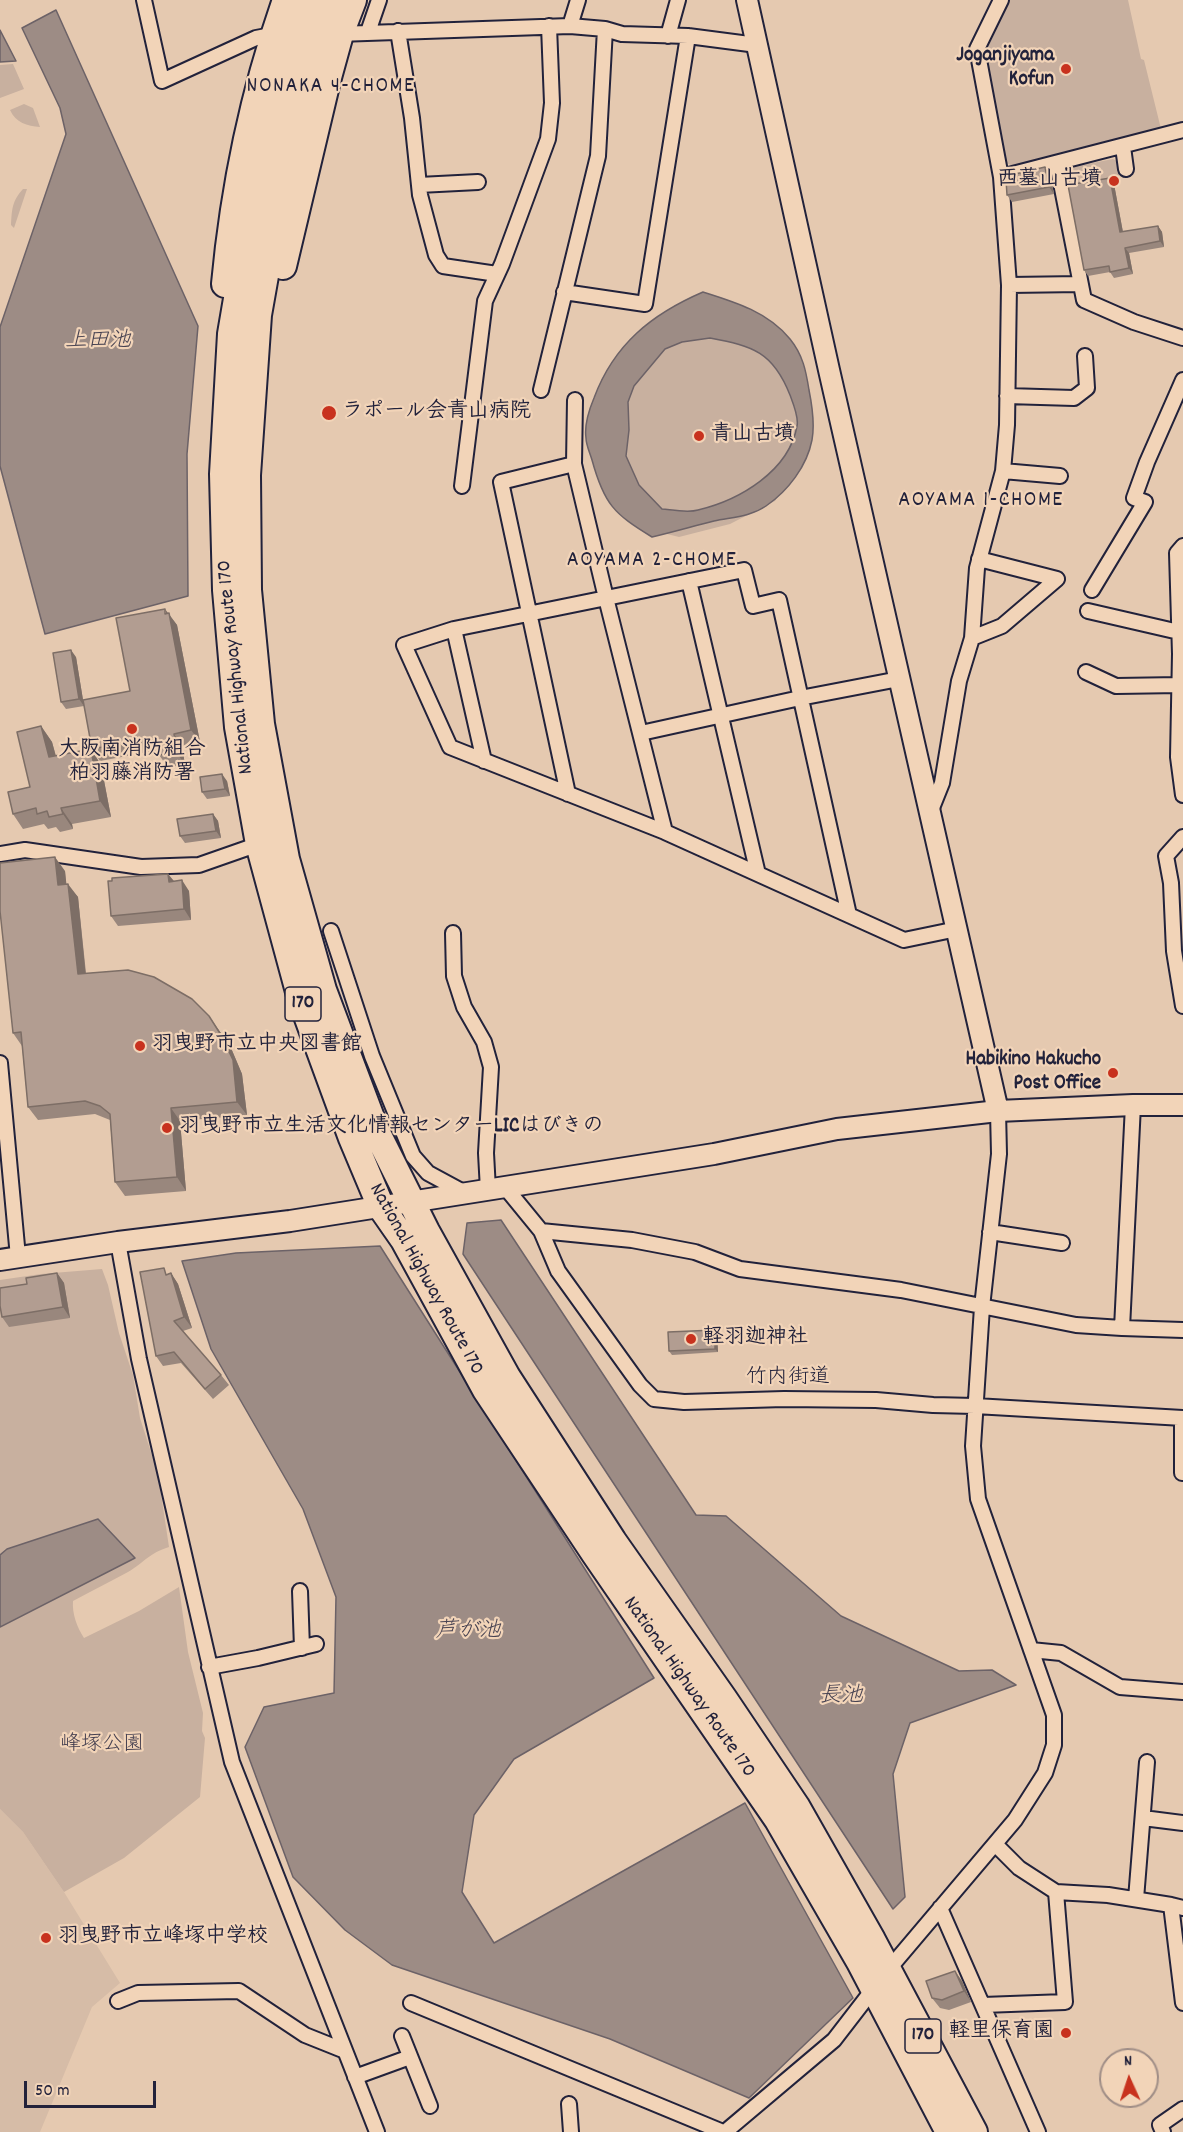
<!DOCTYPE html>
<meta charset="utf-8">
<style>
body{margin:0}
#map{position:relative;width:1183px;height:2132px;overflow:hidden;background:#e5c9b0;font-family:Dekko,sans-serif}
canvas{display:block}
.north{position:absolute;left:1099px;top:2048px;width:60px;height:60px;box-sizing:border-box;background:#f2d4b8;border:2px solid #9f8d86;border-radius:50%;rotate:357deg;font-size:16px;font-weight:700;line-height:24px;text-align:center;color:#22223b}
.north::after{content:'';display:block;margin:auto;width:21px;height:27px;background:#c8321e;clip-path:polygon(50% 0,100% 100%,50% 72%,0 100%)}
.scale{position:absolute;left:24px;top:2081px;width:132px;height:27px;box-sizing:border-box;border:3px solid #22223b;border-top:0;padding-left:8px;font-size:18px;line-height:21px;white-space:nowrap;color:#22223b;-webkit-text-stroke:4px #f2d4b8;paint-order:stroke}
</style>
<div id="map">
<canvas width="1183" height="2132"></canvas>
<div class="north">N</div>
<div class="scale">50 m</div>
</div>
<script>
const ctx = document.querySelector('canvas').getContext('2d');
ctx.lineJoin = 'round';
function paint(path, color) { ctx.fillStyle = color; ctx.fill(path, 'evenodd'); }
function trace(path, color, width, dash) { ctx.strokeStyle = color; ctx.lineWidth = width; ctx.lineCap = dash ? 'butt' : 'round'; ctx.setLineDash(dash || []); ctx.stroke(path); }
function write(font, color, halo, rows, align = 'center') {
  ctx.font = font + ' Dekko,"Klee One",sans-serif'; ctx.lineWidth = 4.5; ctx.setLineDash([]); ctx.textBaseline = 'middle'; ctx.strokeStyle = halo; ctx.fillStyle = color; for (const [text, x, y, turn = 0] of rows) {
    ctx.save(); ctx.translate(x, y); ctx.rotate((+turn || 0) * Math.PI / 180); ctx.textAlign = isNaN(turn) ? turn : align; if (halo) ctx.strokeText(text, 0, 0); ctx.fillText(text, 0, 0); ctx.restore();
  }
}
const built = new Path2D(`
 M0,1809l23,23 41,60 56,91 -28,24 -52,125h-40z`);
const green = new Path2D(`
 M1009,0h119l13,59 3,1 17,69 -147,38 -7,-4 -23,-107z
 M13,64l11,25 -24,9v-33z
 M24,104l9,4 7,19c-13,-1 -24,-4 -30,-17z
 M1113,159l4,2 2,18 -50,9 -2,-14 5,-7z
 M23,189h4l-13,39 -3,-3c1,-16 1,-24 12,-36z
 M686,333l79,10 25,33 9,42 1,46 -25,37 -45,23 -51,13 -32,-8 -24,-37 1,-111z
 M102,1269l6,16 11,48 14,42 7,43 18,56 11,73c-20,6 -24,15 -41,25 -18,10 -37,19 -55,29 -1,13 4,26 11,37l55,-27 40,-24 9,65 15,61 -1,18 3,7 -5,59 -76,61 -60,34 -41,-60 -23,-23v-529l41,-6z`);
const water = new Path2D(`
 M56,10l142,316 -11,128 1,142 -143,38 -45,-168v-139l66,-193 -6,-26 -38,-80z
 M0,30l16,31 -16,1z
 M703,292c32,10 65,20 87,47 13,16 16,32 19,51 3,15 6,34 3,50 -5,26 -24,51 -46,66 -16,11 -33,11 -52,15 -20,5 -41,11 -62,16 -38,-23 -48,-33 -60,-77 -2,-7 -6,-15 -6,-22 -2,-14 3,-28 8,-40 20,-54 58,-84 109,-106zM710,338c43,8 63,14 80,57 3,8 9,22 7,31 -8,45 -57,74 -99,84 -10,3 -25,0 -36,-1l-23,-24 -13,-29 3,-26 -1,-28 6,-16 31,-37 17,-7z
 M501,1220l195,295 30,1 115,100 118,55 33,-1 24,15 -106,38 -17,51 12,123 -12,12 -430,-655 4,-31z
 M380,1246l274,432 -140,81 -40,56 -12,77 32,51 251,-140 108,195 -104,100 -139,-59 -218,-74 -47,-35 -52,-53 -48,-130 19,-40 70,-14 2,-96 -33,-88 -92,-160 -29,-88 54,-8z
 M98,1519l37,39 -135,69v-72l7,-6z`);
const street = new Path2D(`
 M144,0l18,81 94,-43 21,-4
 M570,26l8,-26
 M398,31l14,87 8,77 16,60 7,11 54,8
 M368,32l11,-32
 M338,34l232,-8 35,3 17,5 66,2 69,9
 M668,36l10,-36
 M1123,147l3,22
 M1057,163l27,137 50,22 49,16
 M1001,177l182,-47
 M419,185l59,-3
 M1009,285l72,-1
 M564,292l81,12 43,-268
 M541,390l57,-234 7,-127
 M1007,396l67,2 13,-10 -2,-32
 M575,400l-1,64 32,134 59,234
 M1003,471l57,5
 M462,486l23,-185 17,-37 46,-125 4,-36 -3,-77
 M1183,546l-6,7 3,101 -2,103 5,38
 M979,559l78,20
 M689,581l69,293
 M1092,590l53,-88 -11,-4 13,-36 36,-82
 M1088,611l91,21
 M454,629l30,132
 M972,638l30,-12 55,-47
 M1086,672l30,14 64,-1
 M641,733l159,-35 99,-19
 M568,794l-67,-312 73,-18
 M930,813l12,-30 17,-102 13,-43 5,-70 26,-97 4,-46 2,-140 -8,-108 -24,-128 24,-49
 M1183,837l-17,19 5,27 3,68 9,55
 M0,854l25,-4 116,17 58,-2 60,-21
 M849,915l-70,-315 -26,6 -9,-36 -290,59 -50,16 46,102 215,85 239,108 53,-11
 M331,931l41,125 41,100 15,17 37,20
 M453,933l1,43 10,31 20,35 7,25 -5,86 2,37
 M0,1063l18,194
 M1133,1105l-11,223 61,2
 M505,1187l36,44 17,40 82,114 14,14 30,3 100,-3 92,1 57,5 42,1 208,12
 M541,1231l91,9 63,12 45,17 161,21 175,35 46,3
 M990,1232l72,11
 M118,1242l21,117 93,403 145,370
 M1182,1473v-55
 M300,1591l2,57
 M1031,1650l30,3 59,34 63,5
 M209,1667l49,-9 58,-14
 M1143,1818l40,5
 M995,1844l24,24 37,24 52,3 63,10
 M1136,1899l11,-137
 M940,1908l98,224
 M1183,1908l-12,-3 12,98
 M118,2001l20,-8 101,-2 66,44 40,16
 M411,2003l312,129
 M983,2005l82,-3 -9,-110
 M402,2036l28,70
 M355,2077l55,-20
 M569,2104l2,28
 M725,2132l109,-92 54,-70 127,-150 30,-47 9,-28v-30l-76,-216 -5,-53 9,-139 17,-153 -1,-43
 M1163,2132l-3,-7 23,-16`);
const secondary = new Path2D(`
 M747,0l82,370 169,741
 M0,1260l118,-18 172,-21 424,-67 123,-25 161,-18 135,-6h50`);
const highway = new Path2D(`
 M309,0l-48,158 -30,176 -8,140 3,116 12,137 21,117 42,155 51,139 29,69 23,33 82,150 109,164 183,266 82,142 89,170
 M330,0l-11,34 -34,129 -27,152 -11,160 1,115 13,134 25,135 37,131 53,141 50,100 81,146 106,164 111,158 72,107 76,134 102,192
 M283,266l44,-185 13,-47 13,-34
 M225,284c9,-97 29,-193 61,-284`);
const wall = new Path2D(`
 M1045,167l5,7 4,20 -42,8 -5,-7 5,-16z
 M1110,178l4,6 9,48 35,-6 4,6 2,15 -35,6 4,21 -19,4 -4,-6 -22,4 -4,-6z
 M168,613l9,12 23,117 -18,4 3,19 -17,2 -9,-12v-5l-59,11 -8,-12 -8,-43 -18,3 -5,-7 15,-45 7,43 47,-9z
 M41,726l11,16 4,14 35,-7 10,16 10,52 -39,7 1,5 -13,3 -4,-5 -8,2 -4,-5 -21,5 -10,-15 17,-27z
 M227,781l3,15 -23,3 -5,-7z
 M213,814l5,7 3,17 -36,5 -5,-7z
 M65,871l1,13 12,13 8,76 132,56 13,19 11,26 5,41 -67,6 6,70 -61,5 -10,-14 -5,-62 -15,-6 -57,6 -10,-13 -6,-61 -9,-13z
 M168,874l6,7 15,10 2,29 -73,6 -7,-10z
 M57,1273l7,10 6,35 -61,9 -7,-10 25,-33z
 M171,1273l7,11 14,44 -9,3 38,44 8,10 -16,14 -32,-36 -18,3 -7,-10 12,-82z
 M717,1334l1,18 -46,3 -3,-4z
 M962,1981l9,21 -22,8 -9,-2 -8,-10z`);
const shadedWall = new Path2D(`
 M1045,167l5,7 4,20 -5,-7z
 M1110,178l4,6 10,54 -4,-6z
 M1158,226l4,6 2,15 -4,-6z
 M1125,248l4,5 4,21 -4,-6z
 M165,609l12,16 23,117 -9,-12z
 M71,650l5,7 8,49 -5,-7z
 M41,726l11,16 8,30 -11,-15z
 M174,734l8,12 3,19 -8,-12z
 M91,749l10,16 10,52 -11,-16z
 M222,774l5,7 3,15 -5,-7z
 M61,808l11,16 1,5 -10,-15z
 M213,814l5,7 3,17 -5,-7z
 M55,857l10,14 3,28 -10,-14z
 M168,874l8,10 -7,-2z
 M182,880l7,11 2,29 -7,-11z
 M68,884l10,13 9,91 -9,-14z
 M209,1016l22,32 11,26 5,41 -10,-13z
 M171,1108l9,13 6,70 -9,-14z
 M57,1273l7,10 6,35 -7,-11z
 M171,1273l7,11 14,44 -8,-11z
 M715,1330l2,4 1,18 -3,-3z
 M955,1971l7,10 9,21 -7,-11z`);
const building = new Path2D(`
 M1045,167l4,20 -42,8 -1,-15 6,-1 -1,-4z
 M1110,178l10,54 38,-6 2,15 -35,7 4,20 -19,4 -1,-6 -25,4 -16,-85z
 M165,609v5l4,-1 22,117 -17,4 3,19 -18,2 -2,-18 -65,12 -9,-49 47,-9 -14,-73z
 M71,650l8,49 -18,3 -8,-49z
 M41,726l8,31 42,-8 9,52 -39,7 2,6 -14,3 -2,-6 -10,3 -1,-6 -23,6 -5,-22 22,-5 -13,-55z
 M222,774l3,15 -23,3 -2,-15z
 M213,814l3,17 -36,5 -3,-17z
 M55,857l3,28 10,-1 10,90 50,-4 26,7 38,22 17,17 12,19 12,25 4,42 -66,6 6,69 -62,5 -5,-68 -10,-8 -15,-5 -57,6 -7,-75 -8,1 -13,-122v-48z
 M168,874l1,8 13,-2 2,29 -73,7 -3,-35h4v-3z
 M164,1268l2,7 5,-2 13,44 -10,4 47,54 -16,14 -31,-37 -18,4 -16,-84z
 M57,1273l6,34 -61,10 -2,-11v-18l27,-4 -1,-6z
 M715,1330v19l-46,2 -1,-19z
 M955,1971l9,20 -22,9 -10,-2 -6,-17z`);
const markers = [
 [1066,69,6,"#c8321e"],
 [1114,181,6,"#c8321e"],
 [329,413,8,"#c8321e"],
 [699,436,6,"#c8321e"],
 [132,729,6,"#c8321e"],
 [140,1046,6,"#c8321e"],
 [1113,1073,6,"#c8321e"],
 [167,1128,6,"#c8321e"],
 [691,1339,6,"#c8321e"],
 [46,1938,6,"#c8321e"],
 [1066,2033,6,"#c8321e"]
];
const shields = [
 [303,1004,36],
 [923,2036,36]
];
const shieldNames = [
 ["170",303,1004],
 ["170",923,2036]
];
const poiNames = [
 ["Joganjiyama",1054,57,"right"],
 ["Kofun",1054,81,"right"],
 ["西墓山古墳",1102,181,"right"],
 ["ラポール会青山病院",342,413],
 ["青山古墳",711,436],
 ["大阪南消防組合",132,751,"center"],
 ["柏羽藤消防署",132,775,"center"],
 ["羽曳野市立中央図書館",152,1046],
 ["Habikino Hakucho",1101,1061,"right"],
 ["Post Office",1101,1085,"right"],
 ["羽曳野市立生活文化情報センターLICはびきの",179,1128],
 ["軽羽迦神社",703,1339],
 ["羽曳野市立峰塚中学校",58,1938],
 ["軽里保育園",1054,2033,"right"]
];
const streetNames = [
 ["National Highway Route 170",237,667,-96],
 ["National Highway Route 170",425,1280,61],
 ["竹内街道",788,1379],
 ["National Highway Route 170",688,1688,55]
];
const parkNames = [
 ["峰塚公園",102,1746]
];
const neighbourhoodNames = [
 ["NONAKA 4-CHOME",331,88],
 ["AOYAMA 1-CHOME",981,502],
 ["AOYAMA 2-CHOME",652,562]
];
const waterNames = [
 ["上田池",98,343],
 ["芦が池",468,1633],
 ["長池",841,1698]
];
paint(built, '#d6bca7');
paint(green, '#c8b09f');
paint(water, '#9d8c85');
trace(water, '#6c6267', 1.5);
trace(street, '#22223b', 18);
trace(secondary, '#22223b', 24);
trace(highway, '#22223b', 30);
trace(street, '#f2d4b8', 14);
trace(secondary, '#f2d4b8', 20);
trace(highway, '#f2d4b8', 26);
paint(wall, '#99877d');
paint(shadedWall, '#7d6e66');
paint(building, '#b29d91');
trace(building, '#7d6e66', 1.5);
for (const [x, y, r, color] of markers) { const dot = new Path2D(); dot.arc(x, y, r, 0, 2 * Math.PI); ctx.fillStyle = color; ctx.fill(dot); trace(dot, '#f2d4b8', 2); }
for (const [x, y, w] of shields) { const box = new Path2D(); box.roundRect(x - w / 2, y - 17, w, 34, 4.5); ctx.fillStyle = '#f2d4b8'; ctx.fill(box); trace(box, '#22223b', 1.5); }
write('bold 20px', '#22223b', null, shieldNames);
write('bold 21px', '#22223b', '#f2d4b8', poiNames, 'left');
write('21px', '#22223b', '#f2d4b8', streetNames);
write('21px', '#433e4f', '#f2d4b8', parkNames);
ctx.letterSpacing = '1.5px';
write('22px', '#22223b', '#f2d4b8', neighbourhoodNames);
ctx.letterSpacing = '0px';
write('italic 22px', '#474251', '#f2d4b8', waterNames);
</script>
